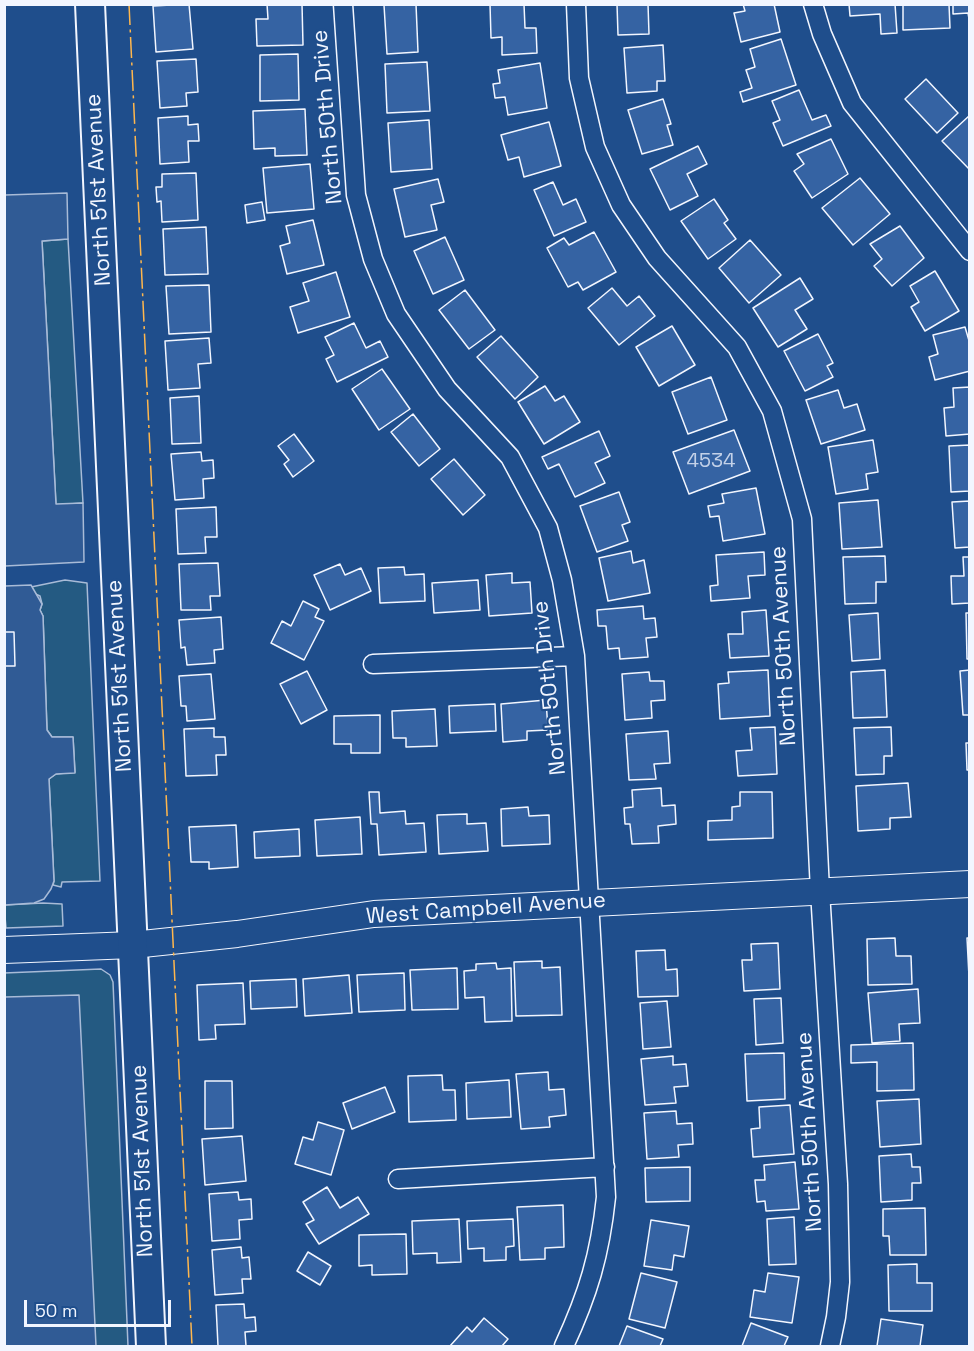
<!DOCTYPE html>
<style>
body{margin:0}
#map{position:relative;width:974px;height:1351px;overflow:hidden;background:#1f4e8c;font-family:"Space Grotesk",sans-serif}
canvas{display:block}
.frame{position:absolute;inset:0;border:6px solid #f2f6ff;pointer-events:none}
.scale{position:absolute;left:24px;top:1300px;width:147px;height:27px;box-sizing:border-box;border:3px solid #f2f6ff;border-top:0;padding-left:8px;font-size:18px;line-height:21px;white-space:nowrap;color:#f2f6ff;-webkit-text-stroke:4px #1f4e8c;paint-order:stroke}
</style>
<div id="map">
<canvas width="974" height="1351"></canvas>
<div class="frame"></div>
<div class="scale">50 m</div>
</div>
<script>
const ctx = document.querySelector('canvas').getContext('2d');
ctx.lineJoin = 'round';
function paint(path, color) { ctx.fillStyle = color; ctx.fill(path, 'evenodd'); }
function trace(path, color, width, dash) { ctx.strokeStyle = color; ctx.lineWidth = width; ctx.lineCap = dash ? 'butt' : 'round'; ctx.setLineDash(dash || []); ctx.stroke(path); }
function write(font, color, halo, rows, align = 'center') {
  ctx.font = font + ' "Space Grotesk",sans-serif'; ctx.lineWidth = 4.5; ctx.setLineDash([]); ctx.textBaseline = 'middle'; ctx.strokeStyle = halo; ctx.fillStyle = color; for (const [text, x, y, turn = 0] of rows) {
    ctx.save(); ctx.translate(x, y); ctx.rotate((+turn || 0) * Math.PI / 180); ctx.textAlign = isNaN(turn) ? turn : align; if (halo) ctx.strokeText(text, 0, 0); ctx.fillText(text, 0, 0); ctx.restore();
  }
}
const green = new Path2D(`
 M68,239l15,264 -27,2 -14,-264z
 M65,580l22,3 13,298 -38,1 -1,5 -8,-2 1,-4 -5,-102 7,-5 19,-2 -2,-35h-21l-5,-7 -4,-114 -3,-6 2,-6 -2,-8 -9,-4v-5z
 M43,903l19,1 1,22 -57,2 -2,-23z
 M101,969l9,6 3,7 15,364h-123l-1,-373z`);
const parking = new Path2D(`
 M67,193l1,46 -26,2 14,263 27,-1 1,59 -79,4v-371z
 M31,585l11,19 -2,6 3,6 4,114 5,7h21l2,36 -19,1 -7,5 5,102 -3,8 -7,10 -10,4 -29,2v-319z
 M79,995l17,351h-91v-349z`);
const building = new Path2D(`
 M189,4l4,45 -37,3 -3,-46z
 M267,4h35l1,41 -46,1 -1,-27h12z
 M416,4l2,48 -31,2 -3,-49z
 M490,4h34l1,24h11l1,25 -35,2v-18l-11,1z
 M617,4h31l1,30 -31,1z
 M743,4h31l6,28 -39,10 -7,-29 11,-2z
 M849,4h46l2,29 -16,1 -1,-20 -30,2z
 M903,4h46l1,24 -47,2z
 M953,4h17v21l-2,-12 -15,1z
 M781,39l15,46 -53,17 -3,-10 12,-4 -6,-18 9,-3 -5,-18z
 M663,45l2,36h-8v10l-30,2 -3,-45z
 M298,54l1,46 -39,1v-46z
 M196,59l2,33 -12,1 1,13 -27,2 -3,-47z
 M427,62l3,49 -43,2 -2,-49z
 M540,63l7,45 -39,7 -3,-18 -10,1 -2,-14 7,-1 -2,-13z
 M926,79l32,34 -21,20 -32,-34z
 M799,90l13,30 14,-5 5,11 -48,20 -10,-23 7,-3 -8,-19z
 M663,99l8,25 -4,1 6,20 -31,9 -14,-44z
 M305,109l2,46 -32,1v-8l-21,1 -1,-38z
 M970,115v55l-28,-29z
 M188,116v9l10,-1 1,17h-11l1,21 -29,2 -2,-46z
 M429,120l3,49 -41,3 -3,-49z
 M549,122l12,44 -37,11 -5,-20 -11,3 -7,-25z
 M831,139l17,35 -36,24 -18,-27 10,-7 -7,-10z
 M698,146l9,18 -20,10 11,22 -28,14 -20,-41z
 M310,164l4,45 -47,4 -4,-45z
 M196,173l2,47 -36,2 -1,-21 -4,1 -1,-15h6v-13z
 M860,178l30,36 -37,31 -31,-37z
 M438,179l6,23 -13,3 6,25 -32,7 -11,-48z
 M553,182l10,23 13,-6 10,23 -32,14 -20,-46z
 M714,199l14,21 -4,3 12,16 -28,20 -27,-38z
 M262,202l3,18 -18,3 -2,-18z
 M313,220l11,45 -37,9 -7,-28 10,-3 -4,-17z
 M900,226l24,32 -32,28 -18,-20 8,-7 -12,-15z
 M206,227l2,47 -43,1 -2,-46z
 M594,232l22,40 -33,18 -5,-8 -10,5 -21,-39 17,-10 5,7z
 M445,237l19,43 -31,14 -19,-43z
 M750,240l31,35 -32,28 -30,-35z
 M935,271l24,40 -34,20 -14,-24 8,-5 -9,-16z
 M336,272l14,45 -52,16 -8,-26 19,-6 -6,-18z
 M800,278l13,21 -18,11 12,19 -29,18 -25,-39z
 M209,285l2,47 -42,2 -3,-48z
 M612,288l15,18 12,-10 16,20 -36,29 -31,-37z
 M465,290l30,40 -26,19 -30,-39z
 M354,323l12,25 14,-7 8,16 -51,25 -11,-23 8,-4 -9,-18z
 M672,326l23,39 -36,21 -23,-39z
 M965,327l5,17v27l-35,9 -6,-23 9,-3 -5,-19z
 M818,334l15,29 -6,3 6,11 -28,14 -21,-40z
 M501,336l37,41 -23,22 -38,-42z
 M209,338l2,25 -13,1 2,24 -32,2 -3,-49z
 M382,369l28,40 -31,21 -27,-41z
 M711,377l16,43 -39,14 -16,-42z
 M545,386l10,15 9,-5 16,26 -36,22 -26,-42z
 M970,387v47l-24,2 -2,-28 10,-1 -1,-19z
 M838,390l6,18 13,-4 8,26 -44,14 -15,-44z
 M199,396l2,47 -29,1 -2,-46z
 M413,414l27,35 -21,17 -28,-34z
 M734,430l16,41 -61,23 -16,-42z
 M599,431l11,25 -15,7 10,20 -30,14 -16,-33 -11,5 -6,-12z
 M294,434l20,27 -21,16 -9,-13 5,-4 -11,-14z
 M873,440l5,32 -12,2 2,15 -32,5 -8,-47z
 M970,445v46l-19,1 -2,-46z
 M201,452l1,9 11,-1 1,18 -11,1 1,19 -29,2 -4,-46z
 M454,459l31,36 -22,20 -32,-36z
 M756,488l9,46 -42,7 -4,-25 -9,1 -2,-11 16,-3 -2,-9z
 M619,492l11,30 -8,3 6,16 -31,11 -17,-46z
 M878,500l4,47 -40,2 -3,-46z
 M970,501v46l-15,1 -3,-46z
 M216,507l1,30h-12l1,16 -28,1 -2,-45z
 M631,551l2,12 11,-3 6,33 -42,8 -9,-43z
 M764,552l1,23 -17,1 2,22 -39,3 -1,-15 8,-1 -2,-30z
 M885,556l1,26h-10v21l-31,1 -2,-47z
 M963,557h7v46l-18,1 -1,-28h13z
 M218,563l2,33h-10l1,14h-30l-2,-46z
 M340,564l5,11 16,-7 10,23 -41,19 -16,-35z
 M404,567l1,8 19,-1 1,27 -45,2 -2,-35z
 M512,573v10l18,-1 2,31 -43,3 -3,-41z
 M478,580l2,30 -46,3 -2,-30z
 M303,601l16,8 -4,8 9,4 -20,39 -33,-17 11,-22 9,5z
 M643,606l1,13 11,-1 2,19 -11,1 2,19 -28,2 -1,-11 -11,1 -2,-23h-8l-1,-16z
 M766,610l3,46 -39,2 -2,-24h15l-1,-22z
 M878,613l2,46 -28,2 -3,-46z
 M966,613h4v46h-3z
 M221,617l2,32 -9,1 1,13 -28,2 -2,-18 -4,1 -2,-28z
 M4,632h10l1,34h-11z
 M768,670l2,46 -50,3 -2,-35 11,-1 -1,-11z
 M885,670l2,47 -34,1 -2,-46z
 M970,670v45h-7l-3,-44z
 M307,671l20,39 -26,14 -21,-40z
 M649,672l1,9h14l1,19 -14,1 1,17 -27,2 -3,-46z
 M211,674l4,45 -28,2 -1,-15h-5l-2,-30z
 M546,700l2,30 -21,1v9l-24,2 -2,-38z
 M495,704l1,27 -46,2 -1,-27z
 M435,709l2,37 -31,1v-9h-13l-1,-27z
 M380,715v38h-29v-9h-17v-28z
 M775,727l2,47 -39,2 -2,-25 16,-1 -2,-22z
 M891,727l1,29h-8v18l-28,1 -2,-47z
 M214,728v9h11l1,18h-10l1,20 -31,1 -2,-47z
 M668,731l2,32 -16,1 2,15 -27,1 -3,-46z
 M966,743h4v27h-3z
 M908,783l3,34 -21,1v11l-32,2 -2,-45z
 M661,788l1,18 13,-1 1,19 -18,2 1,17 -27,1 -2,-20h-5l-1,-16 9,-1 -1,-17z
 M369,792h10l1,21 25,-2 1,13 18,-1 2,29 -47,3 -2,-31h-6z
 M740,792h32l1,46 -65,2v-19l24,-1v-13l8,-1z
 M528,807l1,9 20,-1 1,29 -48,2 -1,-37z
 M467,814v10l19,-1 2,28 -49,3 -2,-39z
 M360,817l2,37 -45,2 -2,-36z
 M236,825l2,42 -29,2v-7h-18l-2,-35z
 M299,829l1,27 -45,2 -1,-26z
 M895,938l1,18h15l1,28 -44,1 -1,-46z
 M967,938h3v39h-1z
 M778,943l2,46 -36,2 -2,-31h10l-1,-16z
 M665,950l1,20 11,-1 1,27 -40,1 -2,-46z
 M542,961v7l18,-1 2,48 -46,1 -2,-54z
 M496,963l1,6 14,-1 1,53 -27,1 -1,-25 -19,1 -1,-27 12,-1v-6z
 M457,968l1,41 -46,1 -2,-40z
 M404,973l1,37 -46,2 -2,-37z
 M349,975l3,38 -47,3 -2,-37z
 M296,979l1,28 -46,2 -1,-28z
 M243,983l2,41 -30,1 1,14 -17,1 -2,-55z
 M918,989l2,34 -21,1 1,17 -28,2 -4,-50z
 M781,998l2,45 -27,2 -2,-46z
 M667,1001l4,46 -28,2 -3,-46z
 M913,1043l1,47 -37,1v-29l-26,1v-18z
 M784,1053l1,46 -38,2 -2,-47z
 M673,1056v9l13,-1 2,22 -14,1 2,16 -31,2 -4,-46z
 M548,1072l1,18 15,-1 2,26 -17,2 1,10 -29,2 -5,-55z
 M442,1075l1,15h12l1,30 -47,2 -1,-46z
 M509,1080l2,37 -44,2 -1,-36z
 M205,1081h27l1,47 -28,1z
 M385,1087l10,25 -43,17 -9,-26z
 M919,1099l2,45 -41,3 -3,-46z
 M790,1105l4,49 -41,3 -2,-28 9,-1 -1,-21z
 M676,1111l1,13 15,-1 1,21 -15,1 1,12 -32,2 -3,-46z
 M318,1122l26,8 -13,45 -36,-11 8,-27 10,3z
 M242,1136l4,45 -41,4 -3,-46z
 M911,1154l1,13h8l1,16h-9v17l-31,2 -2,-46z
 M795,1162l4,47 -33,2 -1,-10 -8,1 -2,-22h10l-1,-15z
 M690,1167v34l-44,1 -1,-34z
 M327,1187l13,21 18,-11 11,17 -50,30 -13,-20 8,-4 -11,-18z
 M238,1192l1,8 12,-1 1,20 -13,1 1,19 -28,2 -3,-47z
 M563,1205l1,42 -19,1v11l-25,1 -3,-53z
 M925,1208l1,47h-36l-1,-19h-6v-27z
 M794,1217l2,47 -27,1 -2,-46z
 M459,1219l2,43 -24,1v-10l-24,1 -1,-33z
 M513,1219l1,27 -8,1v13l-22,1v-13l-16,1 -1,-28z
 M651,1220l38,6 -5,31 -10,-2 -2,15 -28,-4z
 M406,1234l1,40 -35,1v-10l-13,1v-31z
 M241,1247l1,11 7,-1 2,22h-9l1,14 -28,2 -3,-45z
 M308,1252l23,14 -11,19 -23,-14z
 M917,1264v19h15v28h-43l-1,-46z
 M641,1273l36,9 -12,46 -36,-9z
 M768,1273l31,4 -7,46 -42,-6 4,-27 11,2z
 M244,1304l1,14 10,-1 1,14 -11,1 1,14h-28l-2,-41z
 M484,1318l24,21 -6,7h-52l17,-19 5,5z
 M881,1319l42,6 -3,21h-43z
 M751,1323l37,14 -4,9h-42z
 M627,1326l36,13 -3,7h-41z`);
const street = new Path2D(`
 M343,4l13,191 17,64 23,55 51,75 63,68 38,71 14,52 13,76 31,541c-6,58 -18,97 -42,149
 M576,4l3,74 16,69 26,58 36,53 80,89 35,64 30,108 18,372 18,293 2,98 -4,35 -6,29
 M813,4l9,30 30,69 118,148
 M373,664l202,-8
 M398,1179l207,-12`);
const secondary = new Path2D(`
 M4,950l129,-5 104,-11 137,-20 596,-30`);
const primary = new Path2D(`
 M90,4l61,1342`);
const power = new Path2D(`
 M129,4l63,1342`);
const numberNames = [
 ["4534",711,462]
];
const streetNames = [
 ["North 50th Drive",328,117,-95],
 ["North 51st Avenue",99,190,-93],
 ["North 50th Avenue",784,646,-93],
 ["North 51st Avenue",120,676,-93],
 ["North 50th Drive",550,688,-96],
 ["West Campbell Avenue",486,909,-4],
 ["North 50th Avenue",810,1132,-93],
 ["North 51st Avenue",143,1161,-92]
];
paint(green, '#245a82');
trace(green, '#a8bbd7', 1.5);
paint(parking, '#305b95');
trace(parking, '#a8bbd7', 1.5);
paint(building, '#3563a3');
trace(building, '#f2f6ff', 1.5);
trace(street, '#f2f6ff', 21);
trace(secondary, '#f2f6ff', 28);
trace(primary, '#f2f6ff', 32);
trace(street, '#1f4e8c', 18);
trace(secondary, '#1f4e8c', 26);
trace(primary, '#1f4e8c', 28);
trace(power, '#ffb74d', 1.5, [21, 4.5, 3, 4.5]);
write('20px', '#c3d1e8', null, numberNames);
write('22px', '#f2f6ff', '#1f4e8c', streetNames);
</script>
